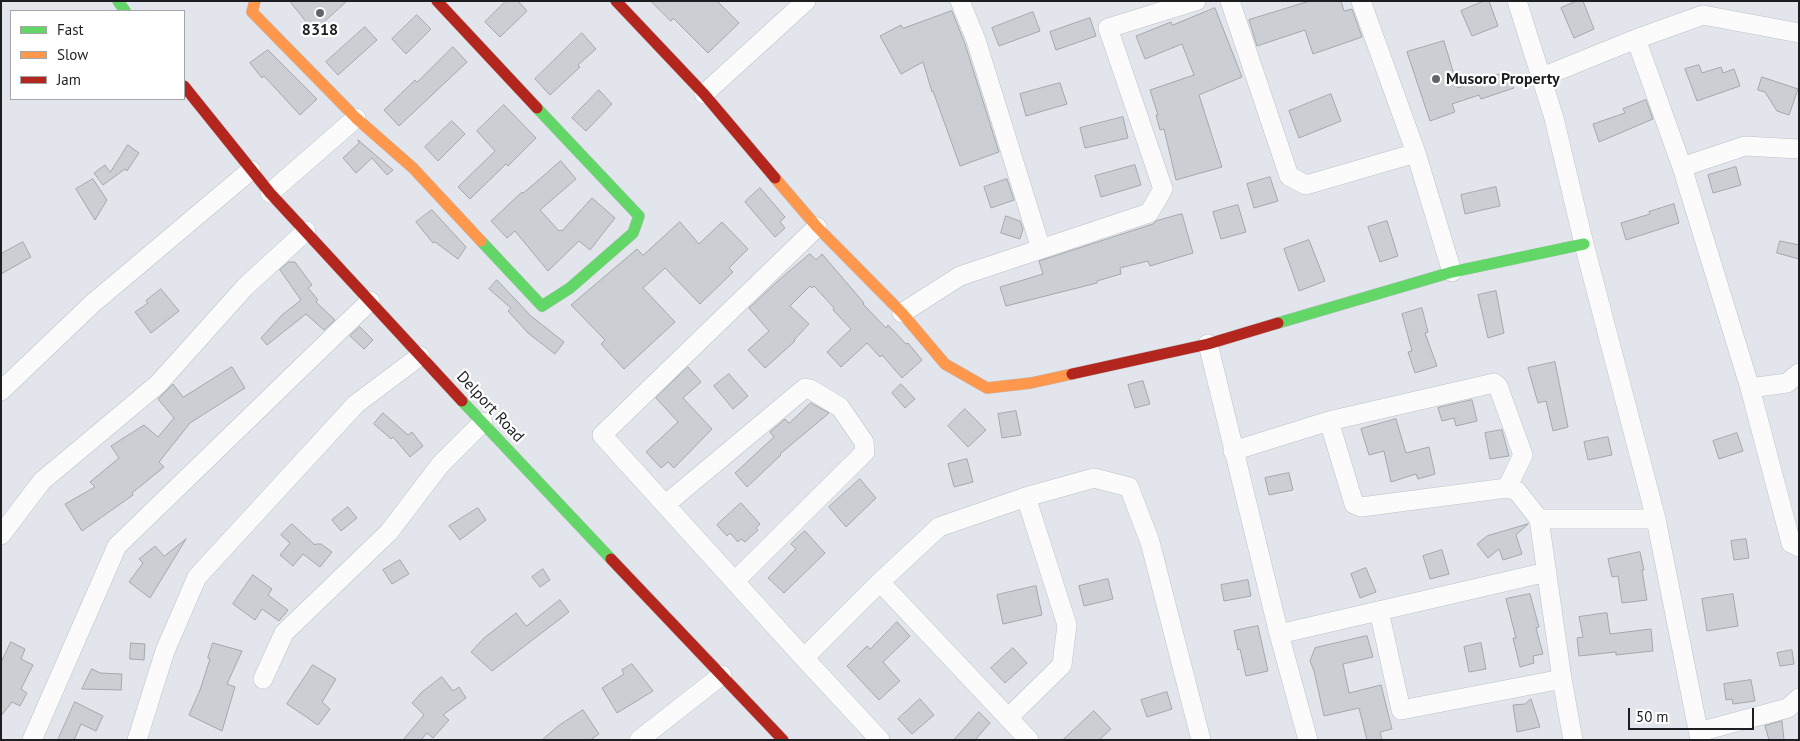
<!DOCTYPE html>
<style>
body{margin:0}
#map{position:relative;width:1800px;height:741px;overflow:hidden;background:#e2e5ec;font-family:"PT Sans",sans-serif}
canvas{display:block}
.frame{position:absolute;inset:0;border:2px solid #1c1e22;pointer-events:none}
.legend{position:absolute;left:10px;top:10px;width:175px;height:90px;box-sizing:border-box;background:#fff;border:1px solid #a4a5a7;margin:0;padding:6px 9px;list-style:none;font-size:15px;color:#1c1e22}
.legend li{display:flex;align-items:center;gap:10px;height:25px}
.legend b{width:25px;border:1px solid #a4a5a7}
.scale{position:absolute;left:1628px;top:708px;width:126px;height:22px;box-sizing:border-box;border:2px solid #1c1e22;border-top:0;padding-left:6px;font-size:15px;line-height:18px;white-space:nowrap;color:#1c1e22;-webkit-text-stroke:4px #fff;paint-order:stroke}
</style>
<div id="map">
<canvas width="1800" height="741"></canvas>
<div class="frame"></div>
<ul class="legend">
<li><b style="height:6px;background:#63d668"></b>Fast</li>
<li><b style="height:6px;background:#ff974d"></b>Slow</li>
<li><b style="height:6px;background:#b3261e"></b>Jam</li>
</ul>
<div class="scale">50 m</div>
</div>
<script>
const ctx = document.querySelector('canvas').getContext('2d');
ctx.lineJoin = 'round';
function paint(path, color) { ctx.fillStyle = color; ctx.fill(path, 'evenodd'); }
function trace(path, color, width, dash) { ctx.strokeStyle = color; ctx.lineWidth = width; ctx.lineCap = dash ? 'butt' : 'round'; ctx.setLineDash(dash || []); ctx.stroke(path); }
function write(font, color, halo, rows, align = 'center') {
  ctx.font = font + ' "PT Sans",sans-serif'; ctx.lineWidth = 4.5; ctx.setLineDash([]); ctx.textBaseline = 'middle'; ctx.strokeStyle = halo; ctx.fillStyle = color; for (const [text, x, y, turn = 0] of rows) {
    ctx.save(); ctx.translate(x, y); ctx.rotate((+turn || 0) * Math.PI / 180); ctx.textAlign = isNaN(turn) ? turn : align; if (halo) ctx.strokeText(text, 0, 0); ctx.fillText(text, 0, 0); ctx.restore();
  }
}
const building = new Path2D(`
 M290,1h57l-33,30z
 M506,1h12l9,10 -27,26 -15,-15z
 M651,1h66l22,22 -31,30 -35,-35 -2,3z
 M1310,1h31l3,10 8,-2 10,28 -49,17 -8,-24 -48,16 -8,-26z
 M1484,1h5l9,25 -26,10 -11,-25z
 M1577,1h6l11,28 -20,9 -13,-30z
 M1215,8l27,69 -43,18 23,72 -46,13 -12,-51 -4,1 -4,-15h2l-8,-25 44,-15 -12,-31 -37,15 -9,-23 35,-14 1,3z
 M952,11l13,33 34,108 -39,14 -27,-75 -1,1 -9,-30 -22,12 -21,-38 21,-11 2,3z
 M1033,12l7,19 -41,15 -7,-18z
 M417,15l14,14 -25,25 -14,-15z
 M1090,18l6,18 -40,14 -6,-18z
 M365,27l12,13 -39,35 -12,-13z
 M582,33l14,16 -18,16 2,2 -30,28 -15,-16z
 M1444,41l14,47 50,-17 6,17 -33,11 -2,-4 -27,9 3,8 -25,9 -23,-69z
 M453,47l14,15 -68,64 -15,-16 31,-30 2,2z
 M268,50l49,49 -17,16 -36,-39 -2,2 -12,-15z
 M1699,65l3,8 19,-6 2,6 11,-4 6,17 -43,15 -12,-32z
 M1762,77l36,12 -9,26 -12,-4 -12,-19 -7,-2z
 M1060,83l7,21 -41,12 -6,-22z
 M599,90l13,14 -26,27 -14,-13z
 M1331,94l10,27 -42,17 -10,-27z
 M1646,100l7,19 -54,23 -6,-18 32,-11 -2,-4z
 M504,105l32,33 -28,28 -2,-2 -36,35 -12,-12 37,-36 -18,-20z
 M1123,117l5,21 -43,10 -5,-20z
 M452,121l13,13 -27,27 -13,-14z
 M358,140l35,30 -6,5 -15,-17 -16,15 -13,-15 16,-15z
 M128,145l11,8 -12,18 -2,-2 -22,16 -9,-12 11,-8 5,7z
 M561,161l15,18 -36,31 19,21 1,-1 2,1 30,-33 23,20 -25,32 -11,-9 -31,30 -33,-40 -8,7 -16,-17 31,-29 1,1z
 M1135,165l6,20 -40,12 -6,-21z
 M1736,167l5,18 -28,8 -5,-18z
 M1270,177l8,24 -24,7 -7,-24z
 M93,179l14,21 -12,20 -19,-31z
 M1007,179l7,21 -23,8 -7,-21z
 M1496,187l4,19 -35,8 -4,-19z
 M760,188l25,29 -5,5 5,6 -10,9 -30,-35z
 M1674,204l5,19 -53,17 -5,-17 29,-9 -1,-2z
 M1238,205l8,27 -25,7 -8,-27z
 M432,210l34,37 -8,12 -23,-17 -2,1 -17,-21z
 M1182,214l11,39 -43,13 -2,-5 -28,7 1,6 -24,7v2l-91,23 -6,-19 43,-13 -4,-13 114,-37 3,-3z
 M1006,216l14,5 3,8 -3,10 -19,-6z
 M1387,221l11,35 -18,6 -12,-35z
 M680,222l19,22 23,-22 26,27 -19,19 4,4 -33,32 -35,-36 -22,20 32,34 -51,47 -23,-25 4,-4 -34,-35 66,-56 6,6z
 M1309,240l16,41 -26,10 -15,-42z
 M1780,241l19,4v14l-22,-6z
 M23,242l8,15 -30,17v-20z
 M810,254l6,6 6,-6 42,49 -1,1 23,24 2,-3 18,19 2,-1 14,17 -20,18 -20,-23 -2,2 -13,-14 -26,24 -14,-15 24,-23 -18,-19 1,-2 -20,-22 -2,2 -2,-2 -20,20 19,18 -15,16 1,1 -30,27 -17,-18 21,-19 -20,-23 31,-29z
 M289,262h6l17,23 -4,3 10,12 -2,2 19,18 -11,10 -18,-16 -39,31 -6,-7 21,-23 19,-15 -21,-30z
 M497,280l34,36 33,26 -9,12 -27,-21 -20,-22 3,-3 -22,-19z
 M161,289l18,22 -28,22 -16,-21 13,-9 -2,-2z
 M1496,291l8,42 -16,5 -10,-43z
 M1422,308l6,24 -3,1 12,33 -22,7 -7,-21 4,-1 -10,-37z
 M360,327l13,13 -9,9 -14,-13z
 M1555,362l13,65 -15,4 -7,-30 -8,2 -10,-35z
 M232,367l13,21 -55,35 -31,39 5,5 -32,26 1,2 -51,36 -17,-27 30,-17 -5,-5 29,-24 -8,-12 33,-21 14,12 16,-19 -16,-19 15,-15 10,13z
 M688,367l13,15 -18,16 29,31 -38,39 -6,-6 -7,6 -15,-16 32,-30 -22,-24z
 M729,374l19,22 -15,13 -19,-23z
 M1143,381l7,23 -15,4 -7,-23z
 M901,384l14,15 -10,9 -13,-15z
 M1472,400l5,21 -21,5 -2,-8 -12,3 -4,-13z
 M811,403l18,10 -49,41 1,1 -34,32 -12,-14 39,-36 -4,-5 15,-13 4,4z
 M965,409l21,21 -18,17 -20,-21z
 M1016,411l5,24 -19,3 -4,-24z
 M383,413l25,22 4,-3 11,14 -13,11 -17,-20 -2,2 -17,-15z
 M1396,419l10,34 23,-6 6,27 -17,5 -2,-5 -25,8 -7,-31 -15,4 -8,-26z
 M1502,430l7,26 -19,3 -5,-26z
 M1737,433l6,18 -24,8 -6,-18z
 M1608,437l4,18 -24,5 -4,-18z
 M967,459l6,23 -19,5 -6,-23z
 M1289,473l4,17 -24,5 -4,-17z
 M860,479l16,19 -30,29 -17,-20z
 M741,503l19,21 -4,4 2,2 -13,12 -4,-3 -3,3 -8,-9 -3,3 -10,-11z
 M348,507l9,11 -16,13 -9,-11z
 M478,508l8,12 -26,20 -11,-14z
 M292,524l23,21 1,-1h5l11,8 -12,15 -17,-13 -10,12 -13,-11 10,-12 -9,-8z
 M1528,524l-12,11 6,19 -19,6 -4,-11 -11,9 -11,-14 10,-8z
 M805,531l20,22 -41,40 -16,-15 28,-29 -5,-5z
 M186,539l-36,59 -21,-16 14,-19 -4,-4 16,-13 9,10z
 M1746,539l3,19 -15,2 -3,-19z
 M1442,550l7,24 -19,5 -7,-23z
 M1640,552l4,18h-2l5,30 -25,3 -4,-27 -6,1 -4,-18z
 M400,560l9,14 -17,10 -9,-14z
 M1366,568l10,24 -16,6 -9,-24z
 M543,569l7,11 -10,7 -8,-10z
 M253,575l19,14 -4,6 20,15 -9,11 -17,-12 -7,11 -22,-16z
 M1108,579l5,20 -29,7 -5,-20z
 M1248,580l3,16 -27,5 -3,-16z
 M1036,586l6,29 -39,9 -6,-29z
 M1530,594l9,33 -3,1 7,26 -10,2 1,7 -14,4 -7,-29h3l-10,-39z
 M1733,594l5,32 -31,5 -5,-32z
 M560,600l9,12 -77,59 -21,-19 13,-14 32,-25 10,13z
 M1607,613l3,21 41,-5 2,22 -37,4v-3l-37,4 -2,-18 6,-1 -4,-20z
 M897,622l13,14 -27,26 17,19 -21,19 -32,-34 20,-20 3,3z
 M1258,626l10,45 -22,5 -6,-27 -2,1 -4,-19z
 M1367,636l6,21 -30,7 6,29 32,-8 11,44 -12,3 2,8h-15l-8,-32 -35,8 -10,-45 -4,-10 5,-13z
 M11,642l14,7 -4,10 12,6 -12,24 6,4 -7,13 -8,-4 -11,14v-53z
 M131,643l14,1 -1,16 -14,-1z
 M213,643l29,8 -15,33 8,3 -13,44 -33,-16 11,-25 10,-31 -2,-1z
 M1481,643l5,26 -17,3 -5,-25z
 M1013,648l14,15 -22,20 -14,-15z
 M1792,650l2,14 -14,2 -3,-13z
 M632,664l21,27 -36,22 -15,-25 22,-14 -2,-4z
 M313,665l23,14 -14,23 8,7 -12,16 -31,-21z
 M92,669l8,4 22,1 -1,16 -39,-1z
 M442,677l11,14 6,-4 7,11 -23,17 6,5 -16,18 -6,-5 -6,7h-18l21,-25 -12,-12 10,-11z
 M1751,680l4,21 -22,3 -1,-5 -6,1 -2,-16z
 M1167,692l5,17 -25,8 -6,-17z
 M920,699l14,16 -22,19 -14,-15z
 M1531,699l9,28 -23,5 -4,-27 12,-1z
 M75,702l28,14 -7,15 -15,-7 -7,16h-16z
 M583,710l16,24 -9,6h-48l16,-14z
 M1094,711l17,18 -12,11h-36z
 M979,712l11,11 -15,17h-21z
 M1782,721l2,19h-15l-4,-14z`);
const street = new Path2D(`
 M960,1l16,39 65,209
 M1230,1l59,175 17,9 110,-32
 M1361,1l55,152 36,119
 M1517,1l37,117 30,126 72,275 44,221
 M1636,39l46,128 68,221 41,155 8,4
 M1542,77l94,-38 67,-24 96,18
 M704,94l102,-93
 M1682,167l63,-21 54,3
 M270,193l86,-75
 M817,227l-215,208 202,223 76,82
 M902,313l58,-37 189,-63 14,-24 -55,-161 88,-27
 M1208,344l71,290 29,106
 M1750,388l37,-5 12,-10
 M1,391l91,-87 159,-134
 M1329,421l25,83 7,3 146,-19 10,3 22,28 23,160 11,61
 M1233,451l96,-30 165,-38 4,3 25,69 -16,33
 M666,504l139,-116 5,1 30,18 24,35 1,10 -130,129
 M1539,519h117
 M1,535l41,-54 116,-97 87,-97 61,-56
 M880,582l149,158
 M1379,611l22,99 161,-31
 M1279,634l268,-62
 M804,658l76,-76 59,-55 87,-30 68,-19 35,9 21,55 51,198
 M263,679l21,-46 105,-101 51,-67 43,-43
 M1008,718l54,-53 5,-40 -41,-128
 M1699,732l89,-24 11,-10
 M32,740l85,-194 253,-245
 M137,740l28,-89 32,-74 159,-173 64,-48
 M639,740l83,-65`);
const fast = new Path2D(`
 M118,1l7,10
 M481,241l61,65 28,-18 63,-55 6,-17 -102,-108
 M1278,323l174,-51 132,-28
 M462,401l149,158`);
const slow = new Path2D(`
 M255,1l-3,11 104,106 57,50 68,73
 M775,178l42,49 85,86 43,51 42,24 44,-5 41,-9`);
const jam = new Path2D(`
 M437,1l100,107
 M616,1l88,93 71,84
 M184,86l86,107 192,208
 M1072,374l136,-30 70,-21
 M611,559l172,181`);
const markers = [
 [320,13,5,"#616469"],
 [1436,79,5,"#616469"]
];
const poiNames = [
 ["8318",320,30],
 ["Musoro Property",1446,79,"left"]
];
const streetNames = [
 ["Delport Road",490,407,47]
];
paint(building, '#cbced3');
trace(building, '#a4a7ab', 1);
trace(street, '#bec1c6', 20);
trace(fast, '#bec1c6', 12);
trace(slow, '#bec1c6', 12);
trace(jam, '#bec1c6', 12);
trace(street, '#fbfbfc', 19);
trace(fast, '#63d668', 11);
trace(slow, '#ff974d', 11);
trace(jam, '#b3261e', 11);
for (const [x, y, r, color] of markers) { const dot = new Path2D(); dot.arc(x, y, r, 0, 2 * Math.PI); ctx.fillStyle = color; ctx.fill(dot); trace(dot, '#fff', 2); }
write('bold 16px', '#1c1e22', '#fff', poiNames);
write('16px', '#1c1e22', '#fff', streetNames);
</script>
